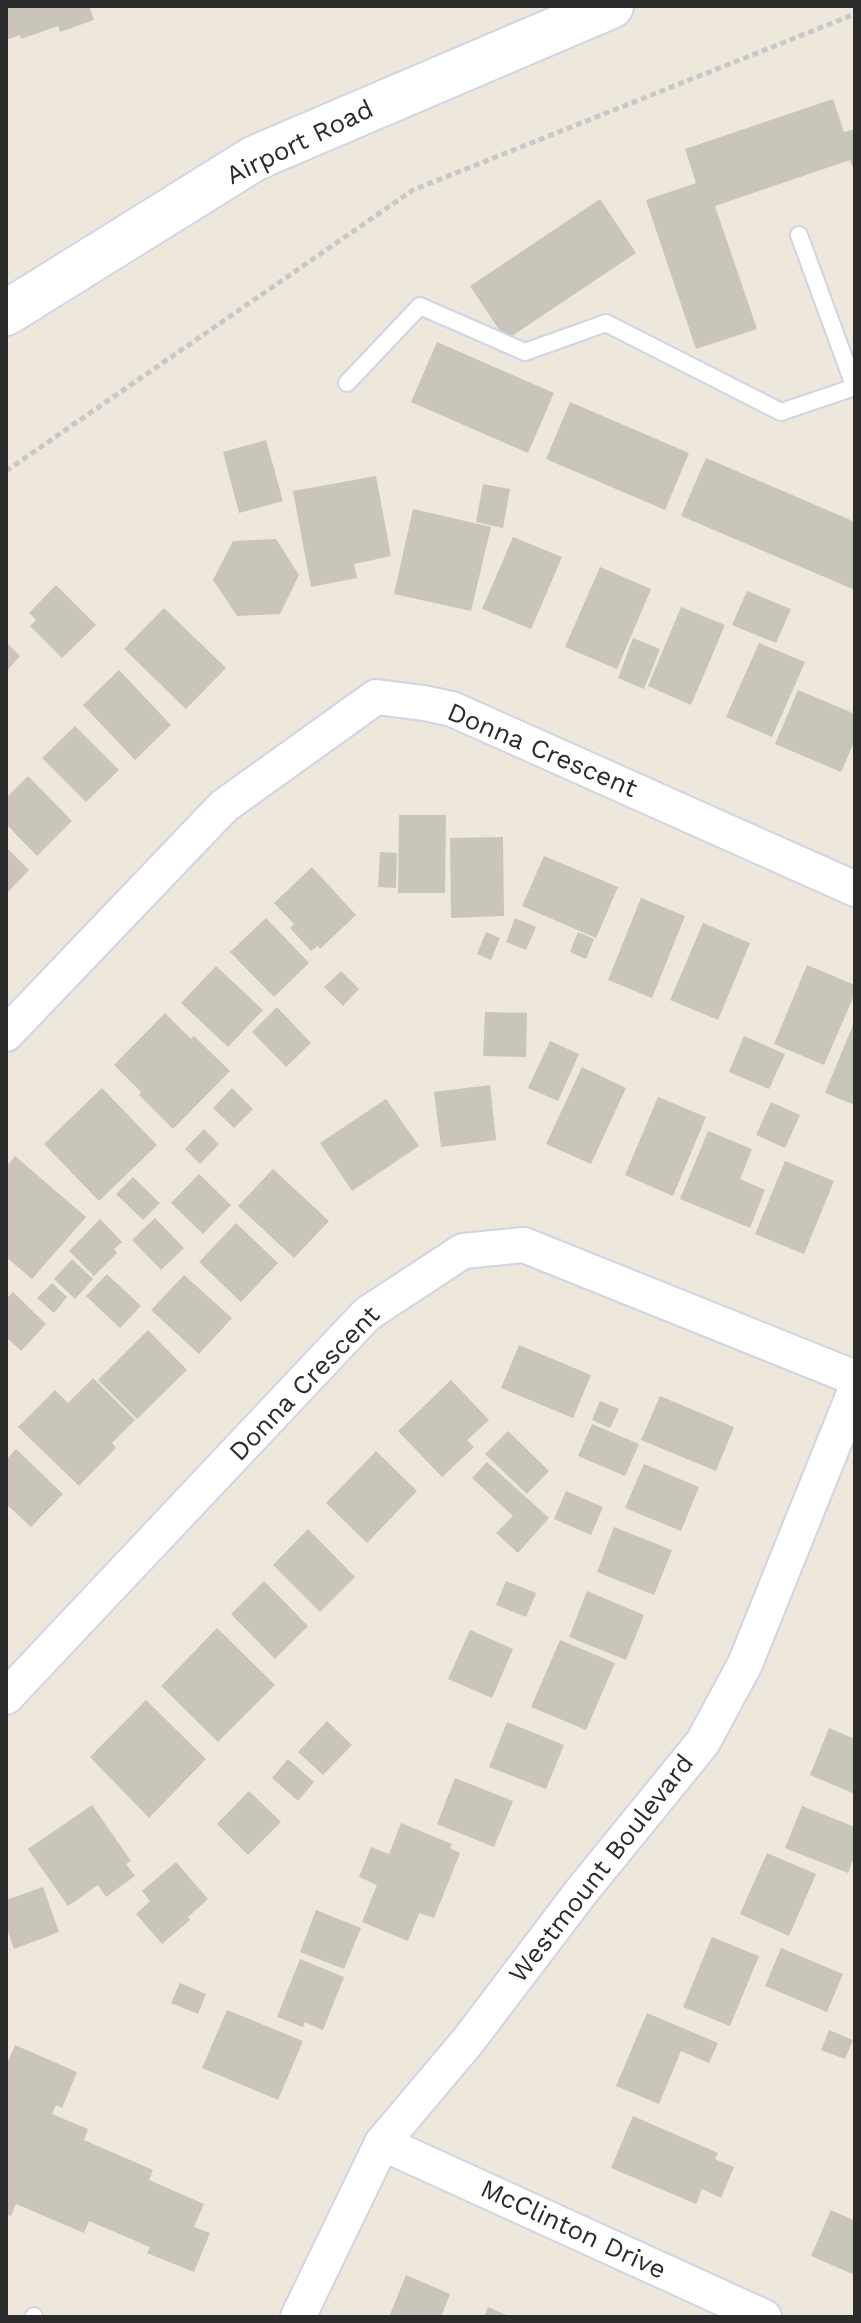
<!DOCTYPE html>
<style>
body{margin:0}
#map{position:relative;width:861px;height:2323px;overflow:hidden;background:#ede7dc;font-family:"Work Sans",sans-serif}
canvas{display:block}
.frame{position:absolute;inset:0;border:8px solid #2b2b2b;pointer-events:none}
</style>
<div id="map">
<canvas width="861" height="2323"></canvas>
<div class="frame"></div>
</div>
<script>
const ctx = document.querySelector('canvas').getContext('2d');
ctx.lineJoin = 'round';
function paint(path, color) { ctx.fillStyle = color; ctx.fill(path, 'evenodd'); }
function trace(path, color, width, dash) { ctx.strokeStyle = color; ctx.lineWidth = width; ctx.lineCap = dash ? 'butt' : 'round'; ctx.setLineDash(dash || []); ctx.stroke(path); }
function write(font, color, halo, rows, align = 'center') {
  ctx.font = font + ' "Work Sans",sans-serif'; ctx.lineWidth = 7; ctx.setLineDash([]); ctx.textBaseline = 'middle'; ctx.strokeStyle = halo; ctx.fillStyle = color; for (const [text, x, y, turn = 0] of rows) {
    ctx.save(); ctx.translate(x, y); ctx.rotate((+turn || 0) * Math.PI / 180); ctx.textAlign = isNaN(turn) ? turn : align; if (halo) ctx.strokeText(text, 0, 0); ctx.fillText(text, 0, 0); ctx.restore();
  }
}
const building = new Path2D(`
 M6,6h83l5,14 -34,12 -2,-6 -37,13 -1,-4 -14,5z
 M833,99l11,33 11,-3v45l-5,-14 -135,46 42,123 -61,20 -50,-149 50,-17 -11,-34z
 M600,199l36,54 -130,87 -36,-54z
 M437,342l117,51 -26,60 -117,-51z
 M570,402l119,51 -24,57 -119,-51z
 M266,440l17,61 -44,12 -16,-61z
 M706,458l149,64v68l-174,-74z
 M376,476l15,80 -37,8 3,14 -46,9 -18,-96z
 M483,484l27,5 -7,39 -27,-6z
 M413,509l78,18 -20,84 -77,-17z
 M513,537l49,20 -31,72 -49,-20z
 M276,539l23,36 -19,39 -43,2 -24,-36 20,-39z
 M600,567l51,22 -34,80 -52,-22z
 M56,585l40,40 -34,33 -32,-32 6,-6 -7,-7z
 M747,591l44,18 -15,34 -44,-18z
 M681,607l44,18 -34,80 -43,-19z
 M164,608l62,60 -40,41 -62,-60z
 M633,638l27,11 -16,40 -26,-11z
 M6,642l14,14 -14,16z
 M759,643l46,19 -33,75 -46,-20z
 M119,670l52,55 -36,35 -52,-55z
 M798,690l57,24v26l-14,32 -66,-28z
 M75,726l44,44 -33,32 -44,-44z
 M28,776l44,45 -35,35 -31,-32v-26z
 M399,815h47l-1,78h-47z
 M503,837l1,79 -53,2 -1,-80z
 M6,847l23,23 -23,24z
 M380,852l17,1 -1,35 -18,-1z
 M544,856l74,31 -22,51 -74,-32z
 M312,867l44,48 -36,34 -2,-3 -7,5 -21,-23 4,-4 -20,-21z
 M641,898l44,18 -33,82 -44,-18z
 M266,918l43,45 -35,34 -44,-45z
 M515,918l21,9 -10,23 -20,-8z
 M703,923l47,20 -32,77 -48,-20z
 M486,932l14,6 -9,22 -14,-6z
 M578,932l16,7 -8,20 -16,-7z
 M807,965l48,20v8l-31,72 -50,-21z
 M216,966l47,44 -35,37 -47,-44z
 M341,971l18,18 -16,17 -19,-19z
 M277,1007l34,36 -25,24 -34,-35z
 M485,1012l42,1 -1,44 -43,-1z
 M165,1013l26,26 3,-3 36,35 -57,58 -34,-34 2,-3 -27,-27z
 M855,1020v85l-30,-12z
 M744,1036l41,18 -16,35 -40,-17z
 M550,1041l29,13 -21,47 -30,-13z
 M582,1067l44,21 -35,76 -45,-20z
 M490,1085l6,55 -55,7 -7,-55z
 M102,1088l55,57 -58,56 -55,-57z
 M232,1088l21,21 -19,19 -21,-20z
 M658,1097l48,20 -33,79 -48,-21z
 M386,1099l33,47 -67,45 -32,-48z
 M771,1102l29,13 -15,33 -29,-13z
 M204,1129l15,15 -19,20 -15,-15z
 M708,1131l44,18 -12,30 25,11 -15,38 -70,-29z
 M15,1156l71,61 -54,62 -26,-22v-90z
 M785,1161l49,20 -30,73 -49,-20z
 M273,1169l56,52 -35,37 -56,-52z
 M199,1174l32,31 -28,29 -32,-31z
 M133,1177l27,26 -17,17 -27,-26z
 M155,1218l29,30 -23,22 -29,-30z
 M100,1219l22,23 -8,7 3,4 -23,23 -25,-25z
 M236,1223l42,40 -37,39 -42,-40z
 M72,1259l21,20 -18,20 -21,-20z
 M107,1274l34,32 -21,22 -34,-32z
 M184,1275l48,43 -33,36 -48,-44z
 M52,1283l15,14 -13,16 -17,-15z
 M13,1292l33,32 -25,27 -15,-14v-38z
 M148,1330l39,40 -50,49 -39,-39z
 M519,1345l72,30 -18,43 -72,-30z
 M93,1378l42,42 -23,23 4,5 -37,38 -61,-59 37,-37 13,13z
 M451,1380l38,40 -22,20 7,7 -32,30 -44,-46z
 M660,1396l74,31 -18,44 -75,-31z
 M600,1401l19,8 -9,19 -18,-8z
 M592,1424l47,20 -14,32 -47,-20z
 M508,1431l41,40 -22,23 -42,-40z
 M16,1449l47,45 -32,33 -25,-23v-44z
 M376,1451l41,40 -50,52 -41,-40z
 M487,1462l62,56 -31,35 -22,-20 17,-17 -41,-38z
 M644,1464l55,23 -18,44 -56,-23z
 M566,1491l37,16 -12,28 -37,-16z
 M614,1527l58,23 -18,45 -57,-23z
 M308,1529l47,48 -35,35 -47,-47z
 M264,1581l44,45 -33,33 -44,-45z
 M506,1581l30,12 -10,24 -30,-12z
 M587,1591l57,24 -18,45 -57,-23z
 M217,1628l58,57 -57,57 -57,-56z
 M470,1630l43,19 -21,49 -44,-19z
 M560,1640l55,23 -29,67 -55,-23z
 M146,1700l60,59 -57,59 -59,-61z
 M327,1721l25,24 -29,30 -25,-23z
 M507,1722l57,23 -18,44 -57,-22z
 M829,1728l26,11v55l-45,-19z
 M288,1759l26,23 -16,19 -26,-23z
 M455,1778l58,23 -19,46 -57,-23z
 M249,1791l32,31 -33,33 -31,-31z
 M92,1805l39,56 -5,3 9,12 -29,21 -8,-12 -30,21 -40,-57z
 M802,1806l53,21v28l-7,18 -63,-25z
 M401,1823l51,21 -2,4 10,5 -26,65 -15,-5 -11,28 -46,-19 15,-37 -18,-8 12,-30 18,7z
 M767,1853l49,21 -27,62 -49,-22z
 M176,1862l32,37 -20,18 2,3 -28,24 -26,-30 14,-13 -8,-10z
 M43,1887l16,45 -45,17 -8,-23v-26z
 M316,1910l45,18 -17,41 -44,-17z
 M712,1937l47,19 -29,70 -47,-19z
 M781,1948l62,26 -16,38 -62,-26z
 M300,1959l44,18 -21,53 -18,-8 -2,5 -26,-10z
 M180,1983l26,11 -8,20 -27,-11z
 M227,2010l76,31 -25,59 -76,-32z
 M647,2013l71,30 -9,20 -28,-12 -22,53 -43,-18z
 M829,2030l24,10 -8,19 -24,-9z
 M15,2045l62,27 -15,36 -6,-3 -4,9 36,15 -4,11 69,30 -4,10 55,24 -10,23 16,6 -16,39 -47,-19 3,-6 -61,-26 -5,12 -68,-29 -5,12 -5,-2v-148z
 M633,2116l85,37 -3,6 19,8 -13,31 -19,-9 -6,15 -85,-36z
 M831,2210l24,11v54l-44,-19z
 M406,2275l44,19 -9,23h-52z
 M488,2307l23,10h-27z`);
const path = new Path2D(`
 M6,471l407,-281 442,-176`);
const lane = new Path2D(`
 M799,235l56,153
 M347,383l73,-77 105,46 81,-29 175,89 74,-25
 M34,2317v-1`);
const street = new Path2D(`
 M6,1034l218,-228 152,-109 48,6 28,6 403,180
 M6,1697l361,-383 96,-63 61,-6 331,133
 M382,2143l382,174
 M298,2317l84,-174 86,-102 113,-149 122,-150 42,-78 110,-273`);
const secondary = new Path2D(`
 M6,313l249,-155 356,-152`);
const streetNames = [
 ["Airport Road",300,143,-26],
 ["Donna Crescent",542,751,23],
 ["Donna Crescent",305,1384,-46],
 ["Westmount Boulevard",602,1869,-52],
 ["McClinton Drive",573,2230,25]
];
paint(building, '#c9c5bb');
trace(lane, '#d2d3e4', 20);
trace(street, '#d2d3e4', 38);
trace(secondary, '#d2d3e4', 48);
trace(path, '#c8c8c8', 5, [6, 4]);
trace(lane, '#fff', 16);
trace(street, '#fff', 34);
trace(secondary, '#fff', 44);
write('26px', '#2b2b2b', '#fff', streetNames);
</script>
